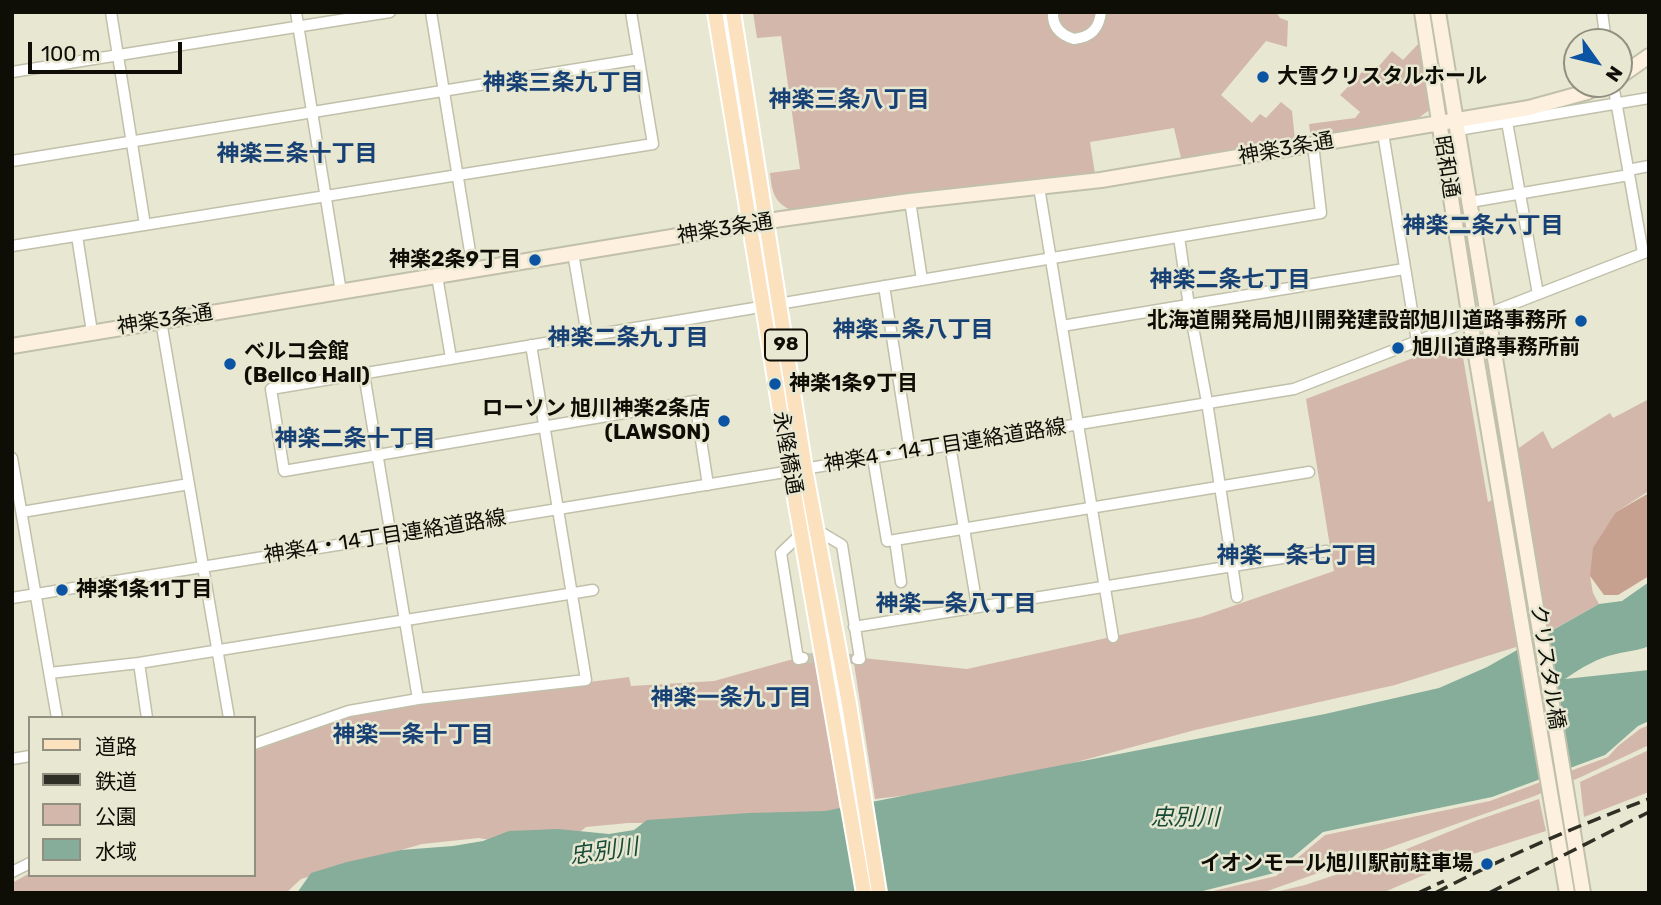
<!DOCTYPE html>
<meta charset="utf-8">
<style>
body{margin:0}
#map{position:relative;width:1661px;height:905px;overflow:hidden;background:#e8e7d1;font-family:Rubik,"Noto Sans JP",sans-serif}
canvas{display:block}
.frame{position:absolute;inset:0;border:14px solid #0e0d06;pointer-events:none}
.legend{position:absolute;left:28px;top:716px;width:228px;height:161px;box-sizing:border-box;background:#e8e7d1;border:2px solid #919080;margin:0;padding:9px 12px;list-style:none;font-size:21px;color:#0e0d06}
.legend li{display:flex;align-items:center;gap:14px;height:35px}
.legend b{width:35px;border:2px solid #919080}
.north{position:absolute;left:1563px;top:28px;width:70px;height:70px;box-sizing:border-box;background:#e8e7d1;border:2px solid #919080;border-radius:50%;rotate:124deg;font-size:19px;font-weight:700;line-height:28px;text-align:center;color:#0e0d06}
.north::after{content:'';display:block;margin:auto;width:24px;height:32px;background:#0b54a3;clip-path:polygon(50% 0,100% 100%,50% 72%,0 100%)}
.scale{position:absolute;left:28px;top:42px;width:154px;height:32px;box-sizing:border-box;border:4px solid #0e0d06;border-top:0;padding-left:9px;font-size:21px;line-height:24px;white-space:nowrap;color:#0e0d06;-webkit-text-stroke:5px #e8e7d1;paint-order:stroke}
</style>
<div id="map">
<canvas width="1661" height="905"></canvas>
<div class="frame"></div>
<ul class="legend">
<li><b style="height:9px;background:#fbe1bd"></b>道路</li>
<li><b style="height:9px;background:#302f25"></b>鉄道</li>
<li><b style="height:19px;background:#d3b7ab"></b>公園</li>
<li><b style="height:19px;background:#85ad9a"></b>水域</li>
</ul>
<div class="north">N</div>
<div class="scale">100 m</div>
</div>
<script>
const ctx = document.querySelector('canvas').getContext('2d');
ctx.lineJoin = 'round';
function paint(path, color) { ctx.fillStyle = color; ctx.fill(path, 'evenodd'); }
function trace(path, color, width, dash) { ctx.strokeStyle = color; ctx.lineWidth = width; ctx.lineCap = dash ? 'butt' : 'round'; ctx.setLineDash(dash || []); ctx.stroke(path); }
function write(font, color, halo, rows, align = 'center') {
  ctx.font = font + ' Rubik,"Noto Sans JP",sans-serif'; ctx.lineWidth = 5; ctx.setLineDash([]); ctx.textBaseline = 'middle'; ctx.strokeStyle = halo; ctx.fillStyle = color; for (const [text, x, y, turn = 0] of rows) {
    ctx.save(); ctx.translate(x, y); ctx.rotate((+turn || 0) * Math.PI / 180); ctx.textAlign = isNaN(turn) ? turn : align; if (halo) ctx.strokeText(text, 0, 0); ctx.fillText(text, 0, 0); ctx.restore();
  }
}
const green = new Path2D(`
 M753,12h523l4,6 8,3 -1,26 -21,-6 -45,54 31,28 8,-9 6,4 15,-16 11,9 3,29 -114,18 -7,-30 -84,14 5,32 -304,36c-18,-8 -19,-20 -21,-37l30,-4 -19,-133 -24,2z
 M1420,42l10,60 -2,9 -15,11 -102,17 -2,-15 46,-6 5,-6 -20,-17 26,-27 7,5 19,-22 11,9z
 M1460,340l28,162 20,-9 24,149 -137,43 -200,45 -137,37 -105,23 -78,9 -22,-142 114,12 234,-52 133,-46 -28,-172z
 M1649,399v92l-33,21 -26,64 3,17 6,11 -63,35 -30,-182 37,-26 9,18 58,-36 3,5z
 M815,653l25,157 -167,13h-45l-42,4 -17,14 -36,7 -54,-10 -57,6 -121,35 -15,14h-274v-10l18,-10v2h224v-124l97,-35 71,-13 207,-26 2,9 83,-5z
 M1649,725v20l-68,32 -49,20 -270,96h-57l71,-17 49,-41 165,-34 40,-15 78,-29 10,-11 22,-17z
 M1649,750v42l-65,25 -4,-35z
 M1539,799l7,32 -73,23 -91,39h-111l34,-8 75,-25 95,-39z`);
const forest = new Path2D(`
 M1649,493v83l-31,19h-14l-14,-19 3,-28 23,-36z`);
const water = new Path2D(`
 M1649,582v64c-12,5 -22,5 -33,8 -19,4 -35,14 -51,25l84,-9v51l-11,5 -33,29 -113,42 -169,35 -49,41 -79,20h-898l14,-20 36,-11 54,-12 52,-4 30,-5 26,-10 49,-2 51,5 25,-4 13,-10 102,-7 76,-2 500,-97 114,-26 48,-21 112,-63 23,-3z`);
const streetTunnel = new Path2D(`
 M803,658l54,1`);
const street = new Path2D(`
 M111,12l34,213
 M296,12l45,280
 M431,12l42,258
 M1053,12c-1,15 8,23 21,27 17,-2 25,-10 27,-27
 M1602,12l4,30
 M12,72l378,-60
 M1613,84l30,169
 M1507,122l31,172
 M1458,130l191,-32
 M1383,133l34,208
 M12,161l627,-102
 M1628,170l21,-4
 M1039,187l74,450
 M910,201l12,79
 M1470,202l159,-27
 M77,236l15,96
 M1179,237l10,69 18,96 30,195
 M12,246l641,-102 -22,-132
 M573,253l14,82
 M437,276l14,82
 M884,286l26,166
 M161,321l68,397
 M1062,326l342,-57
 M364,374l54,325
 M950,445l27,161
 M12,458l45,260
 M873,458l14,83 8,-1
 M708,485l-13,-84 -411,70 -13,-82 1050,-176 -8,-69
 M22,512l167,-28
 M817,530l25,15 18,114h-3
 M802,533l-21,20 17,106 5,-1
 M901,582l-6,-42 414,-68
 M12,598l1282,-209 355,-138
 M854,627l472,-76
 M139,663l8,55
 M50,673l89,-10 454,-73
 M254,744l95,-33 69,-12 168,-19 -55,-335
 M12,759l18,-3
 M12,872l18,-9`);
const secondary = new Path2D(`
 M1422,12l48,308 97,573
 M1438,12l145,881
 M1619,77l30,-21
 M12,346l769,-127 129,-18 191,-21 428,-72 58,-16 19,-8`);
const primary = new Path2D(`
 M715,12l72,441 77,440
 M733,12l72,457 44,235 30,189`);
const rail = new Path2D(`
 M1418,893l26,-12
 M1435,893c70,-36 141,-67 214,-94
 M1489,893l160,-81`);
const markers = [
 [1263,77,7,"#0b54a3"],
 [535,260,7,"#0b54a3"],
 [1581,321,7,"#0b54a3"],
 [1398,348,7,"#0b54a3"],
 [230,364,7,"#0b54a3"],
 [775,384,7,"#0b54a3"],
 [724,421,7,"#0b54a3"],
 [62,590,7,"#0b54a3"],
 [1487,864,7,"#0b54a3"]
];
const shields = [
 [786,345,42]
];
const shieldNames = [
 ["98",786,345]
];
const poiNames = [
 ["大雪クリスタルホール",1277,77],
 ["神楽2条9丁目",521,260,"right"],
 ["北海道開発局旭川開発建設部旭川道路事務所",1567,321,"right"],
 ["旭川道路事務所前",1412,348],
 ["ベルコ会館",244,352],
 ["(Bellco Hall)",244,376],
 ["神楽1条9丁目",789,384],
 ["ローソン 旭川神楽2条店",710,409,"right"],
 ["(LAWSON)",710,433,"right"],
 ["神楽1条11丁目",76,590],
 ["イオンモール旭川駅前駐車場",1473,864,"right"]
];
const streetNames = [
 ["神楽3条通",1286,149,-10],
 ["昭和通",1446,167,81],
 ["神楽3条通",725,229,-9],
 ["神楽3条通",165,320,-9],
 ["神楽4・14丁目連絡道路線",945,446,-9],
 ["永隆橋通",787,453,80],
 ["神楽4・14丁目連絡道路線",385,537,-9],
 ["クリスタル橋",1547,667,81]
];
const neighbourhoodNames = [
 ["神楽三条九丁目",563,83],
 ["神楽三条八丁目",849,100],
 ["神楽三条十丁目",297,154],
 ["神楽二条六丁目",1483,226],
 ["神楽二条七丁目",1230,280],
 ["神楽二条八丁目",913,330],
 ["神楽二条九丁目",628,338],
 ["神楽二条十丁目",355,439],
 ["神楽一条七丁目",1297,556],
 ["神楽一条八丁目",956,604],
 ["神楽一条九丁目",731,698],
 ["神楽一条十丁目",413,735]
];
const waterNames = [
 ["忠別川",1185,818],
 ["忠別川",604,852,-8]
];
paint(green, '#d3b7ab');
paint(forest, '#c7a190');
paint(water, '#85ad9a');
trace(streetTunnel, '#c7c6b3', 10, [10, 5]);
trace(street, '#c1c0aa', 13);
trace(secondary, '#c1c0aa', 18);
trace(primary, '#fff', 18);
trace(street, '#fff', 10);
trace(secondary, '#fdf0de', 14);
trace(primary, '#fbe1bd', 14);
trace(rail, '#302f25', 3.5, [14, 7]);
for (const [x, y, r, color] of markers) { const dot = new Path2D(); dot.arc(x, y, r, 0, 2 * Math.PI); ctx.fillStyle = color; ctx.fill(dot); trace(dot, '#e8e7d1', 2.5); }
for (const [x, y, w] of shields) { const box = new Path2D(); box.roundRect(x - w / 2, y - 15.5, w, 31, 5); ctx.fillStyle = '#e8e7d1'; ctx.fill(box); trace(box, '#0e0d06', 2); }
write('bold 19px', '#0e0d06', null, shieldNames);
write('bold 21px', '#0e0d06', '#e8e7d1', poiNames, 'left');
write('21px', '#0e0d06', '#e8e7d1', streetNames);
write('bold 23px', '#174175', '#e8e7d1', neighbourhoodNames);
write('italic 23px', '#164b38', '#e8e7d1', waterNames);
</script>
